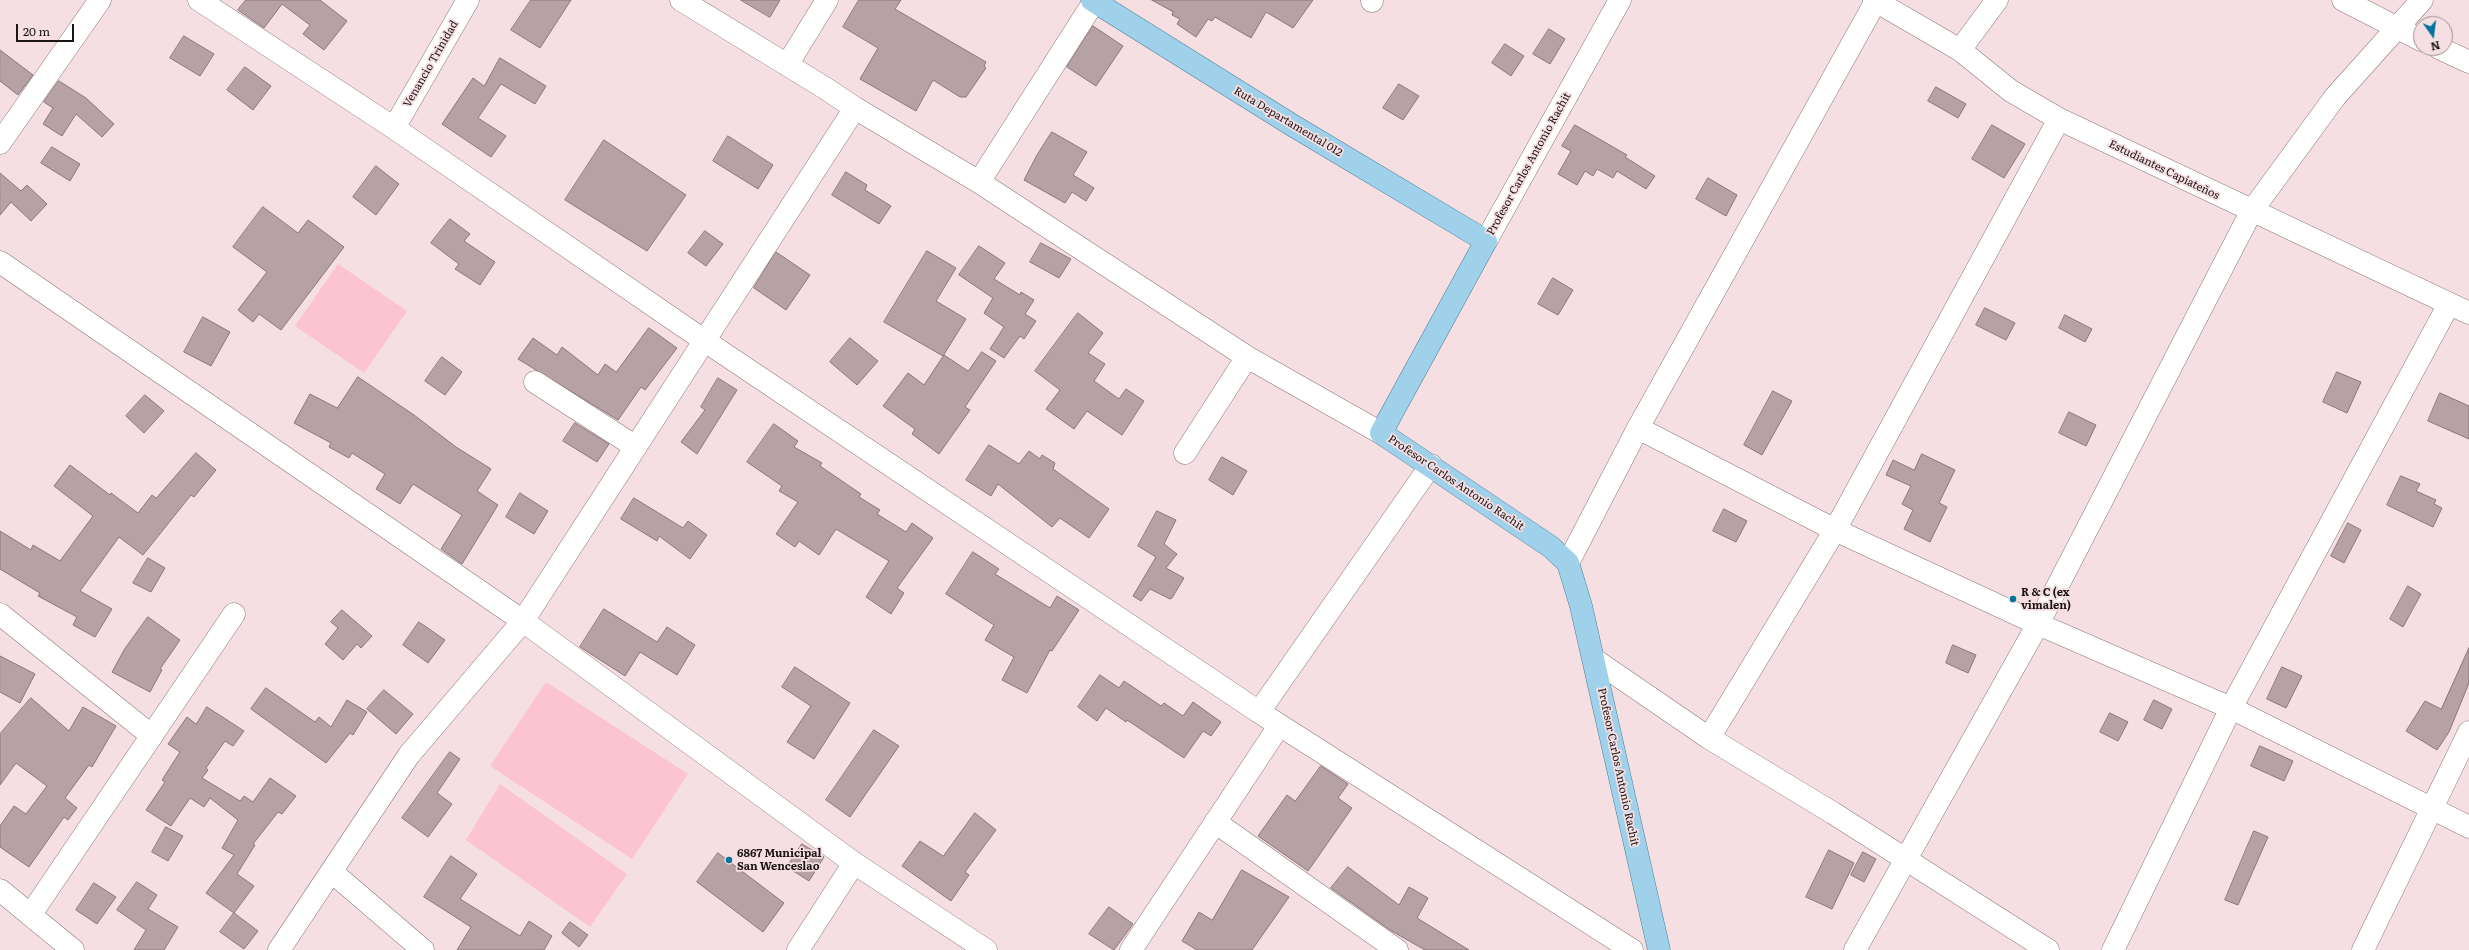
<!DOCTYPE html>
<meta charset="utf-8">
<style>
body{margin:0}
#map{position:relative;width:2469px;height:950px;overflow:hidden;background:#f5dfe3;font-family:Literata,serif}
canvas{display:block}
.north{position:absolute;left:2413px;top:16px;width:40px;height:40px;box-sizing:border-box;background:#f5dfe3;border:1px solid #9e8e91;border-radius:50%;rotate:166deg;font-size:11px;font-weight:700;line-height:16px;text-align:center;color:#1c1516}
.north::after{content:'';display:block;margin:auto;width:14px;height:18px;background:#00749d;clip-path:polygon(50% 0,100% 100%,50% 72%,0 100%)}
.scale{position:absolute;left:16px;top:24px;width:58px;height:18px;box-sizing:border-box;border:2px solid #1c1516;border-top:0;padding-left:5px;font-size:12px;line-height:14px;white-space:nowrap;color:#1c1516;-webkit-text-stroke:3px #f5dfe3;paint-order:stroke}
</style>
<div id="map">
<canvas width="2469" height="950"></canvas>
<div class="north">N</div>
<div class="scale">20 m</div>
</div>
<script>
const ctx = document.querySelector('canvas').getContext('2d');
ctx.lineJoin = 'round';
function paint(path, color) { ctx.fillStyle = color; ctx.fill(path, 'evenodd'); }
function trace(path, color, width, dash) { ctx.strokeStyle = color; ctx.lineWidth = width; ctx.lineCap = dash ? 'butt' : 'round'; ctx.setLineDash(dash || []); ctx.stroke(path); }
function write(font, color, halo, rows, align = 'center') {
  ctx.font = font + ' Literata,serif'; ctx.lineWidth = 3.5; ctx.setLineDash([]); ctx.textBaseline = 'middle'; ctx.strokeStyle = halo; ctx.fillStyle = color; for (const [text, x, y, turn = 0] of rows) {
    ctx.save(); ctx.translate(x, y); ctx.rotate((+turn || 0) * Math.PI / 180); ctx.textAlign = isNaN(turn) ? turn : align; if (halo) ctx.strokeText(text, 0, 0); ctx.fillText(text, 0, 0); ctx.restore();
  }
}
const green = new Path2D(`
 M338,264l69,47 -43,62 -69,-47z
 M546,682l142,92 -56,85 -142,-93z
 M500,784l127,90 -37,53 -124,-87z`);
const building = new Path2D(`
 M246,0h74l27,21 -23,29 -21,-16 7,-9 -28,-21 -18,24 -26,-18z
 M531,0h40l-31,48 -29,-18z
 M741,0h39l-10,17z
 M859,0h42l-6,9 91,53 -2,4 2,2 -20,29h-6l-27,-17 -17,31 -56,-32 18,-31 -35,-21z
 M1152,0h161l-20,28 -27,-16 -15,26 -36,-21 -3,4 -4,-2 -12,18 -19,-13 3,-5 -8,-4 1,-3z
 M1093,26l30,20 -27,40 -29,-19z
 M1549,29l16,10 -15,25 -17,-10z
 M184,36l30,18 -14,22 -30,-18z
 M1505,44l19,12 -13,20 -19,-13z
 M0,50l33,25 -15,20 -18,-14z
 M500,58l46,28 -11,18 -34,-20 -23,34 28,18 -15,21 -49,-33 31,-46 11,8z
 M245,67l26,19 -18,24 -26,-20z
 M59,81l27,17 28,26 -12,13 -26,-23 -14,22 -19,-12 10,-16 -9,-6z
 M1399,84l20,12 -16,24 -20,-12z
 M1936,87l30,17 -8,14 -30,-17z
 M1575,125l52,30 -2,2 30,19 -9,13 -29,-18 -4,7 -16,-9 -4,7 -8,-5 -8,14 -19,-11 13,-23 -9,-5z
 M1992,125l33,19 -21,34 -32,-19z
 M1052,132l35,20 -14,23 21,13 -8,13 -14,-9 -7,11 -41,-23 13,-25z
 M728,136l45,29 -15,24 -45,-28z
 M604,140l82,55 -39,56 -82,-51z
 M52,147l28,17 -10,17 -29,-18z
 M376,166l23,18 -23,31 -23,-18z
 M846,172l21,13 -2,5 26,16 -12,18 -47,-29z
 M0,173l21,18 6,-6 20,19 -16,17 -20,-19 -11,13z
 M1708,178l29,17 -11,21 -30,-17z
 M263,207l35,26 10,-13 36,27 -63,83 -22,-16 -6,8 -15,-12 29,-38 -34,-25z
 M450,219l20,15 -6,7 31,21 -15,23 -25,-16 4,-5 -28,-21z
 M705,231l18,13 -17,22 -18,-13z
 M1041,243l30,16 -12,19 -29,-16z
 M979,246l26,17 -11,16 26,16 1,-3 13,8 -9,14 11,7 -12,18 -4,-3 -16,22 -14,-9 14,-22 -20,-14 9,-15 -34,-23z
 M927,251l29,17 -20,33 30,18 -23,37 -59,-34z
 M776,252l34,23 -24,35 -32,-22z
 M1553,278l20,12 -15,25 -20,-11z
 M1985,308l30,15 -9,17 -30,-15z
 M1078,313l25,20 -15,20 17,11 -11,17 25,18 7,-10 18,12 -22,34 -35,-24 -13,18 -28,-20 14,-19 -25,-19z
 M2065,315l27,14 -7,13 -26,-14z
 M203,317l27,15 -19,34 -27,-14z
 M649,328l28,20 -32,42 -4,-3 -23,33 -100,-61 15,-21 24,17 5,-8 36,28 7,-11 11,8z
 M850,338l28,23 -21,24 -27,-23z
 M982,352l14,9 -31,46 5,3 -31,44 -27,-20 3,-5 -32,-23 25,-33 16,12 20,-30 24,16z
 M442,357l20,15 -17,23 -20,-14z
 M2337,372l24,10 -14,31 -24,-11z
 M358,377l56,38 42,32 35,22 -14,22 21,14 -36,59 -21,-15 21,-34 -49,-31 -13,20 -24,-15 9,-15 -33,-21 -3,5 -20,-11 2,-4 -37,-20 16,-29 27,14z
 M718,378l19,12 -40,64 -16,-12 24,-32 -4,-3z
 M1773,391l19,10 -30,54 -18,-10z
 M2440,393l29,13v33l-41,-18z
 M145,395l19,16 -20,22 -18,-17z
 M2069,412l27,13 -10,21 -27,-13z
 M575,423l34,21 -12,18 -34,-21z
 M774,424l24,17 -4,6 28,16 -2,3 41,28 -2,3 21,13 -3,4 29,18 6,-9 21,15 -36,50 7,5 -13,21 -25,-17 23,-36 -53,-32 -17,26 -20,-14 -4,6 -19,-13 22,-32 -19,-11 3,-5 -35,-24z
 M989,445l30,19 10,-13 11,8 2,-4 13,8 -2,6 56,40 -20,29 -29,-20 -8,9 -54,-43 -7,12 -25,-16z
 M196,453l20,17 -22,27 -3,-2 -48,60 -24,-18 -39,54 32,18 -17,28 -22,-12 4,-8 -39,-21 2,-3 -40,-24v-38l31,19 2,-5 27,16 33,-45 -39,-30 16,-21 40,30 1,-2 27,20 14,-18 4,3z
 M1922,454l33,16 -16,33 8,4 -17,35 -26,-13 9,-19 -11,-6 9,-18 -25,-11 7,-15 21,10z
 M1222,457l25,14 -14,24 -24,-15z
 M2401,476l19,8 -4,7 20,9 -2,4 8,4 -9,19 -46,-22z
 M520,493l28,18 -14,23 -28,-17z
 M634,498l49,30 5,-7 19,14 -17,24 -31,-23 -2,5 -36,-22z
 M1724,509l23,12 -11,21 -23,-11z
 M1157,511l19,9 -12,24 13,10 -11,14 18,10 -12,20 -2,1 -20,-10 -9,12 -8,-5 23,-39 -18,-11z
 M2348,523l13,7 -17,33 -13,-7z
 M973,552l26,17 -4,5 55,34 7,-12 22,14 -27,41 -2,-1 -23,43 -25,-13 12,-23 -29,-17 9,-15 -48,-31z
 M148,558l17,10 -14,24 -18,-9z
 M2408,586l13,8 -18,33 -13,-8z
 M604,609l53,33 10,-15 28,18 -18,30 -37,-23 -15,24 -45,-29z
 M342,610l30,26 -11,12 -4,-4 -14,16 -18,-16 13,-16 -7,-6z
 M148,617l32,23 -20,29 2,1 -12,22 -38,-20 12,-22z
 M419,622l26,18 -17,23 -25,-18z
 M1953,645l23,10 -8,18 -22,-10z
 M2469,648v35l-20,49 -12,18 -31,-19 19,-30 16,8z
 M0,656l35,18 -15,29 -20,-11z
 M795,667l55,36 -36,56 -27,-17 24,-36 -29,-19z
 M2282,667l20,9 -16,32 -19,-9z
 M1100,675l19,13 5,-7 37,25 3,-3 19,13 10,-14 28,20 -10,14 -8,-5 -19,27 -57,-38 -1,2 -20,-14 -9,13 -19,-14z
 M266,688l49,34 4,-5 12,10 16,-27 20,12 -14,23 -3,-2 -24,30 -75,-54z
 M384,690l29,24 -17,20 -29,-25z
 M31,698l38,33 14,-24 33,19 -24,41 -3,-2 -24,33 12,10 -9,12 -4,-3 -35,50 -29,-20v-21l14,-20 12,8 21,-28 -31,-23 -16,22v-51z
 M2154,700l18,9 -10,20 -18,-9z
 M207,707l37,24 -11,15 -8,-5 -19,27 2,2 -6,8 38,23 4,-5 9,6 17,-24 26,18 -14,18 -4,-2 -25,32 2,1 -18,29 17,12 -20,27 -28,-20 28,-38 -12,-7 16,-28 -28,-22 -6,9 -14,-9 -19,28 -25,-16 19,-28 -3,-2 18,-28 -12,-8 19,-27 9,7z
 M2110,713l18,9 -10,19 -18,-9z
 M874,730l25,16 -49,71 -24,-17z
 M2260,746l33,15 -9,20 -33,-15z
 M450,752l10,7 -23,34 15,11 -24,33 -26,-19z
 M1321,766l27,18 -10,14 14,10 -44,63 -50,-35 29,-41 8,6z
 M975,813l21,17 -31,42 4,3 -18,26 -49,-35 18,-25 23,15z
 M166,827l17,9 -15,25 -16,-9z
 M2254,831l14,6 -30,68 -13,-5z
 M802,844l22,13 -15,24 -22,-14z
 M1829,850l25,13 -22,46 -26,-12z
 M1863,852l13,7 -12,23 -13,-7z
 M718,853l66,50 -21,29 -66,-50z
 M451,856l26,18 -17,25 60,37 9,-15 23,15 -8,14h-87l14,-23 -47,-30z
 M1348,867l51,38 10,-18 19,11 -11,20 52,32h-44l-35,-20 -59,-42z
 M1242,870l47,27 -37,53h-55l-15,-9 17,-29 13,8z
 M137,882l20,13 -9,14 30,18 -14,23h-30l12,-20 -29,-20z
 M94,883l22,14 -19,27 -21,-14z
 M1109,907l24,17 -19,26 -25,-16z
 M234,913l24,18 -14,18 -24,-17z
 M570,922l18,13 -9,12 -17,-14z`);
const minor = new Path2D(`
 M199,0l195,128 311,213 554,371 373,238
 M681,0l144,88 30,20 124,74 268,175 134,76
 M1874,0l86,50 51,41 48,28 410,194
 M2343,0l78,40
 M1372,1v-1
 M2439,48l30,14
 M1960,50l37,-50
 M787,65l40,-65
 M394,128l74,-128
 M0,143l100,-143
 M979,182l116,-182
 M1486,241l134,-241
 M0,262l523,359 331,242 132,87
 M535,382l101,65
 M1638,428l197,102 203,94 193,84 238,119
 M1185,453l62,-96
 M1568,563l70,-135 238,-427
 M0,614l152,122
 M1595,660l114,78 124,75 215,137
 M1259,712l172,-247
 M1709,738l126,-208 224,-411
 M1215,822l182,128
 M332,872l91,78
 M0,890l73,60
 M31,914l203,-300
 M279,950l130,-195 114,-134 332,-513
 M798,950l56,-87
 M1131,950l148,-224
 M1855,950l183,-326 213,-412 84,-115 87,-97
 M2113,950l118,-242 218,-404
 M2363,950l106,-218`);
const major = new Path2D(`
 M1092,0l200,125 194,116 -105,192 170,114 17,16 13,43 78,344`);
const markers = [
 [2013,599,4,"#00749d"],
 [729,860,4,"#00749d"]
];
const streetNames = [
 ["Venancio Trinidad",431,64,-60],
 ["Ruta Departamental 012",1288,122,31],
 ["Profesor Carlos Antonio Rachit",1529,164,-61],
 ["Estudiantes Capiateños",2164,170,26],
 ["Profesor Carlos Antonio Rachit",1456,483,34],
 ["Profesor Carlos Antonio Rachit",1618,767,78]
];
const poiNames = [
 ["R & C (ex",2021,593],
 ["vimalen)",2021,606],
 ["6867 Municipal",737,854],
 ["San Wenceslao",737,867]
];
paint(green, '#fcc4ce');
paint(building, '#b6a2a5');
trace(building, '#8a777a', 1);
trace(minor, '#8b787b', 23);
trace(major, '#487b97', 23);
trace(minor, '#fff', 22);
trace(major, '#a0d1ea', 22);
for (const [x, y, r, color] of markers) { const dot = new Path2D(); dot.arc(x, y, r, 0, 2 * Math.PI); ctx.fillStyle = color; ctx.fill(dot); trace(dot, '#f5dfe3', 1.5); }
write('11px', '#1c1516', '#f5dfe3', streetNames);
write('bold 11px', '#1c1516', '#f5dfe3', poiNames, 'left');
</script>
